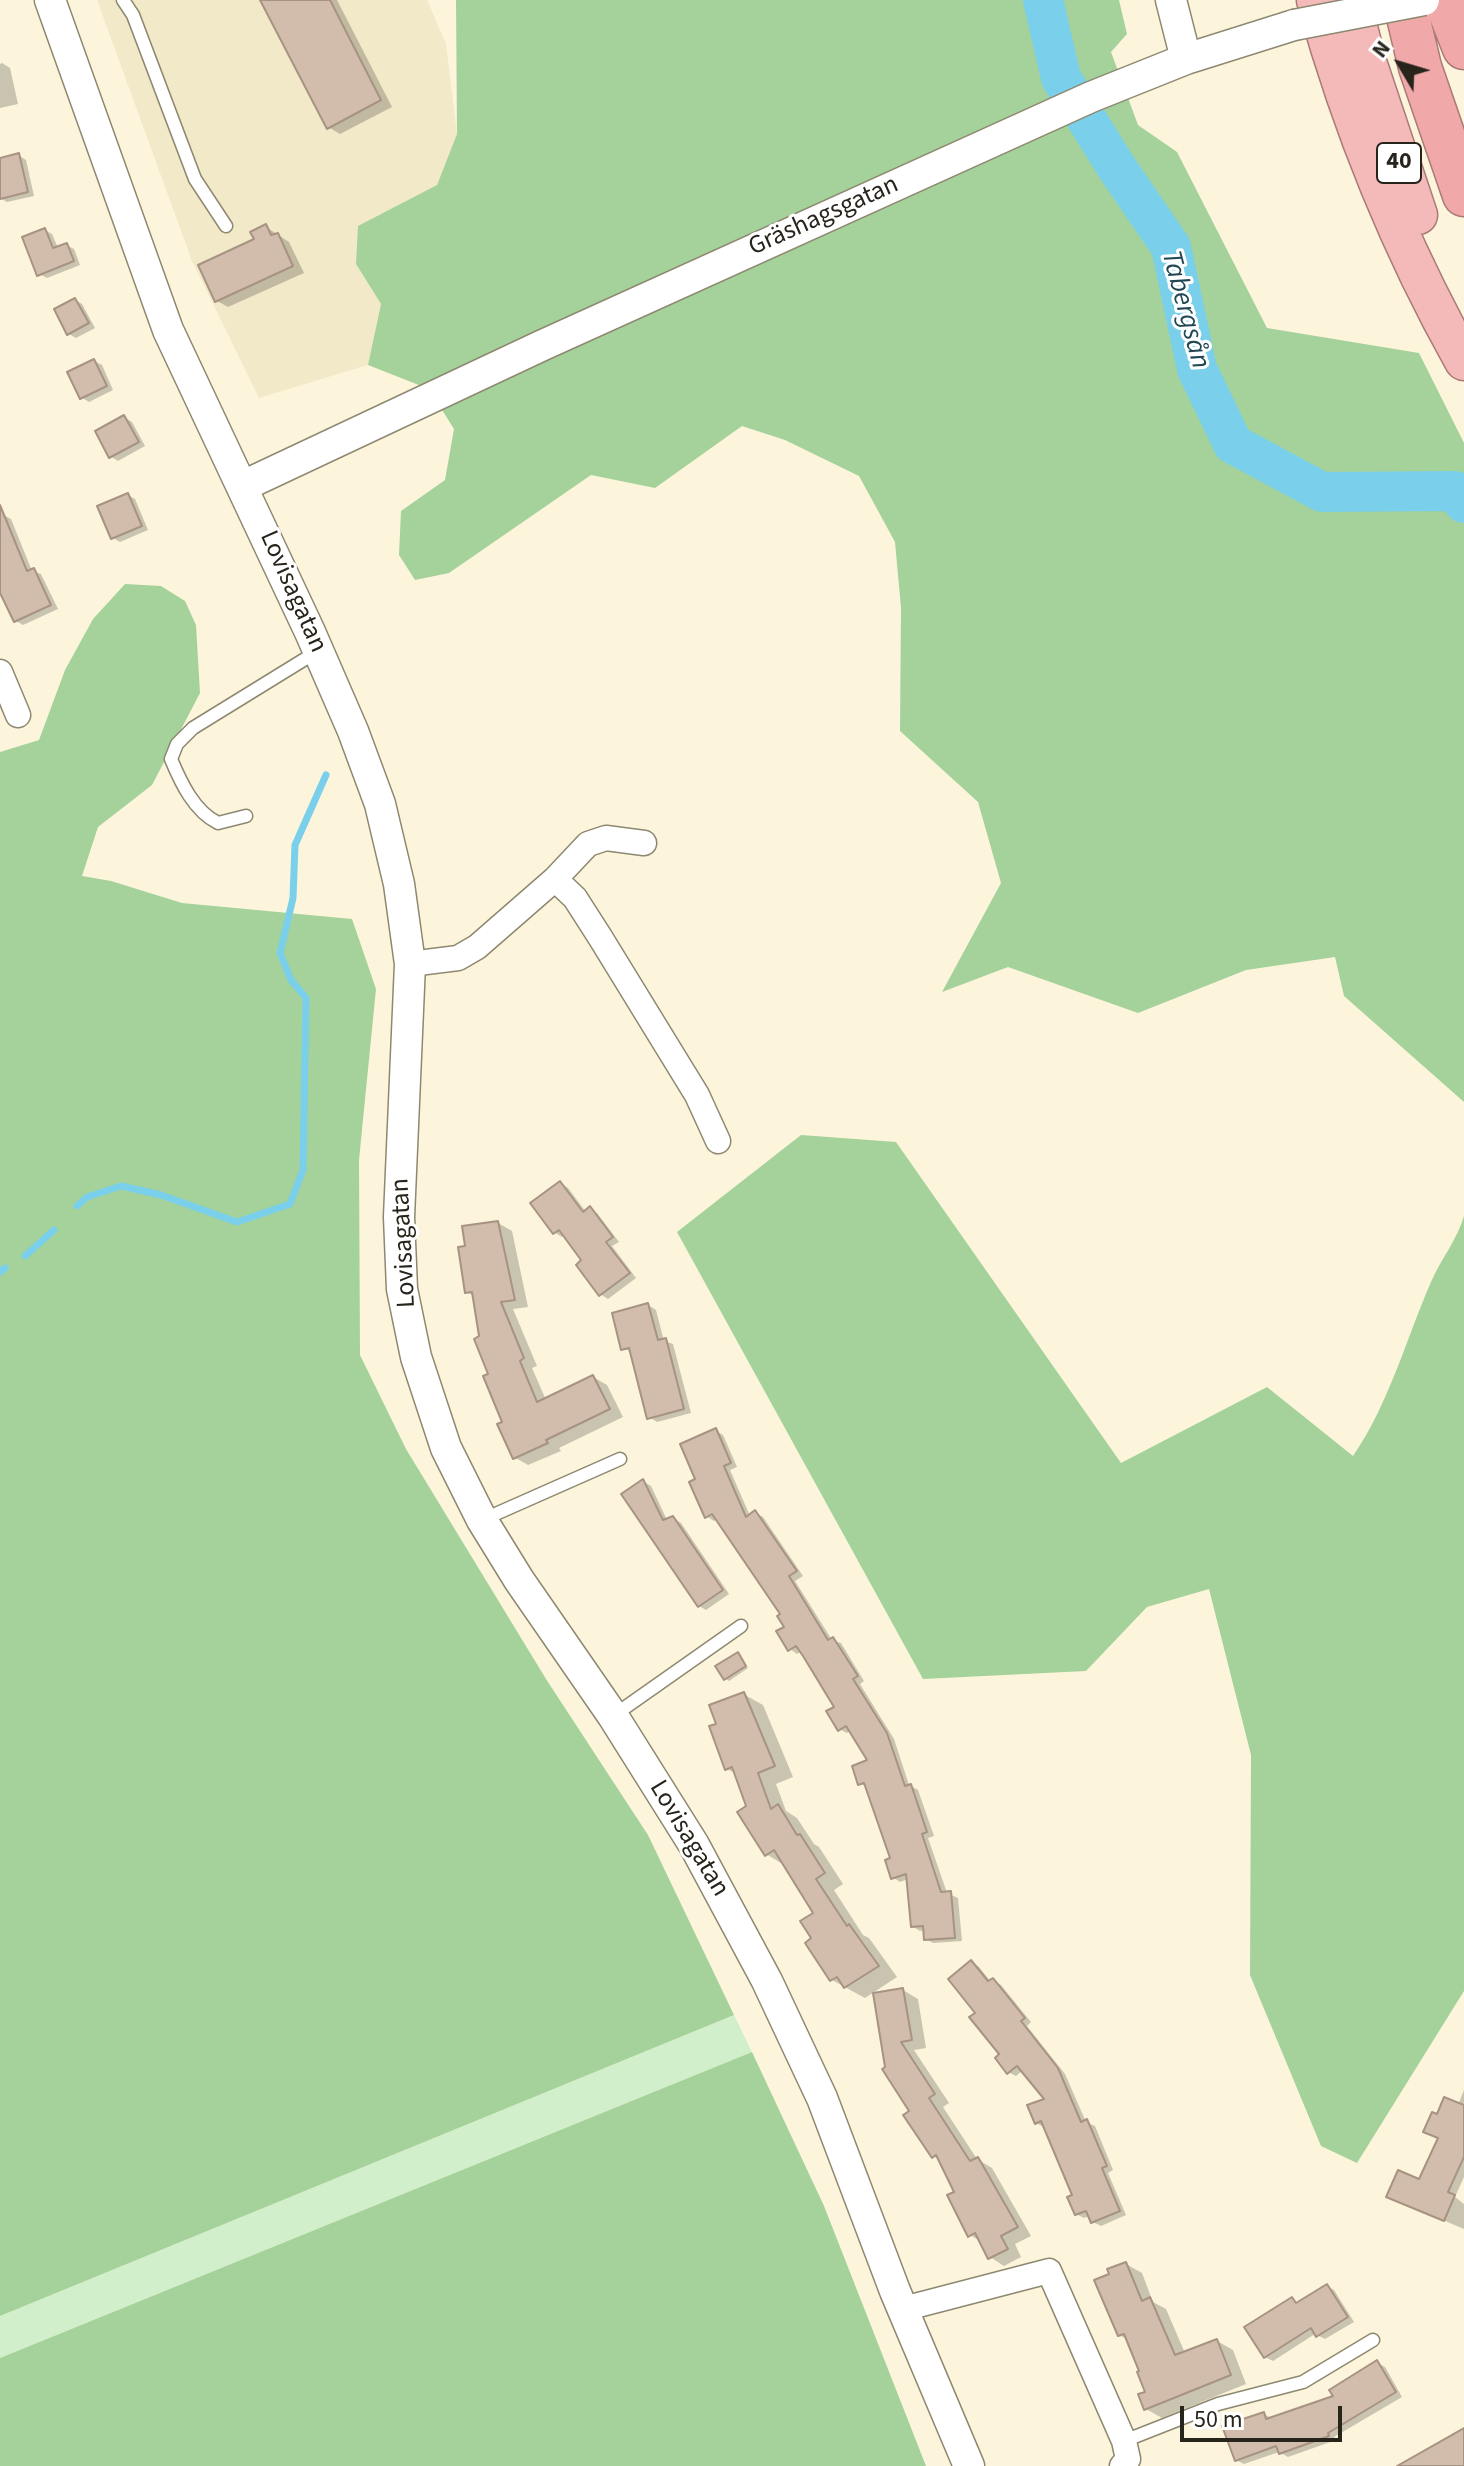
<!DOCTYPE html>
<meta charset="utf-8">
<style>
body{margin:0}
#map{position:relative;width:1464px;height:2466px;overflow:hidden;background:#fcf5dc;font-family:"Source Sans 3",sans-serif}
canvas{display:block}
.north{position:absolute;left:1360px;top:24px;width:80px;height:80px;-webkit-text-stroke:6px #fff;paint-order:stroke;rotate:308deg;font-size:22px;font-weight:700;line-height:32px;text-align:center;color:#27241b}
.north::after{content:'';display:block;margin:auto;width:28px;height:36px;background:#27241b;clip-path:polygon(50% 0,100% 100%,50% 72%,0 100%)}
.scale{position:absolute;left:1180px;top:2406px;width:162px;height:36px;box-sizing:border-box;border:4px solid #27241b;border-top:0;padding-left:10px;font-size:24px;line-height:28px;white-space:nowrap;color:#27241b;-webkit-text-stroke:6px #fff;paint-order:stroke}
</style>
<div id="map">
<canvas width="1464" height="2466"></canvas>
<div class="north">N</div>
<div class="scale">50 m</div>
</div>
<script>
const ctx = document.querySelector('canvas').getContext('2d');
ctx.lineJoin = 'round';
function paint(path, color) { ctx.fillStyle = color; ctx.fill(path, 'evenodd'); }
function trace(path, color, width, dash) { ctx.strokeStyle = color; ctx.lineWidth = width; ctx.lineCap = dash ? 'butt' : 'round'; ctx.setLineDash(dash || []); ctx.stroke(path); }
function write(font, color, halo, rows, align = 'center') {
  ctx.font = font + ' "Source Sans 3",sans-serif'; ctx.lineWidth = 6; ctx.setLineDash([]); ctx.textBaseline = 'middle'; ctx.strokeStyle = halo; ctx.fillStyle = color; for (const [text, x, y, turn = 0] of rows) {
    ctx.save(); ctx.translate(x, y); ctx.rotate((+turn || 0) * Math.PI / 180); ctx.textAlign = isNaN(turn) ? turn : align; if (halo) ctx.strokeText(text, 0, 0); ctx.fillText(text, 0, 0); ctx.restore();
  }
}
const built = new Path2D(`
 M97,0h330l19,44 11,90 -20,51 -15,10 -66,69 25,40 -13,61 -109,33 -67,-137z`);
const green = new Path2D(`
 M734,2015l18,37 -752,306v-42z`);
const forest = new Path2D(`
 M456,0h663l8,34 -16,18 27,73 39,27 90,176 152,25 45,90v659l-120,-106 -9,-39 -89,13 -108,43 -130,-46 -66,25 59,-109 -23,-81 -78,-71 1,-123 -6,-66 -36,-66 -74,-36 -43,-14 -87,62 -64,-13 -142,98 -34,7 -16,-25 2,-44 44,-31 9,-51 -25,-40 -61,-24 13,-61 -25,-40 2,-38 79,-41 20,-51z
 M125,584l36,2 24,15 11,24 4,68 -48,92 -54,42 -16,49 29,5 71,22 170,16 24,70 -17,171 1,195 46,94 140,230 102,156 86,180 -734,301v-1564l39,-12 26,-70 28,-51z
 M801,1135l95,7 225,321 146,-76 86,69c36,-52 53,-117 78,-174 10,-23 26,-42 33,-66v775l-107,172 -36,-17 -71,-171 1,-220 -42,-166 -62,18 -61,64 -163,8 -246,-447z
 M752,2052l72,154 102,260h-926v-108z`);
const shadow = new Path2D(`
 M263,0h74l55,107 -52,27 -12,-7z
 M2,63l8,5 8,36 -18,4v-44z
 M18,155l8,5 8,36 -27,6 -7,-4v-38z
 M266,227l23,15 15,31 -76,34 -11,-6z
 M45,230l7,4 6,14 8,-3 8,4 6,16 -33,13 -8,-4z
 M75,300l7,4 13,24 -19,10 -7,-4z
 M94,361l8,4 11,25 -24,12 -8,-5z
 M124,417l8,5 13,24 -27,15 -8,-5z
 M128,495l7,4 13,31 -28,12 -7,-4z
 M3,515l8,4 21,52 9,3 17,35 -35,16 -7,-4 -16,-36v-69z
 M560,1183l8,5 18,24 4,-3 7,4 22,29 -7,4 24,32 -28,21 -8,-5 -16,-33 -19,-27 -3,3 -8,-5z
 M498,1223l14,8 16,76 -15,2 24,57 -5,2 14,32 47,-23 14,8 16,32 -64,31 2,3 -33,14 -14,-8 -32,-119 -7,-41 -8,-5 1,-44z
 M648,1305l8,5 8,31 9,3 18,69 -34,9 -8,-5 -17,-65 -9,-4z
 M715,1430l8,5 14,32 -7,3 20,46 5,-3 8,4 40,59 -8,5 37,59 9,3 23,38 -4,3 34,55 15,46 9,5 16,46 -6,2 19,55 11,5 4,43 -29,2 -7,-4 -1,-9 -5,1 -8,-5 -4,-47 -8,3 -7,-5v-18l-25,-71 -8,-5 10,-21 -19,-31 -4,2 -8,-4 -2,-22 -35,-56 -5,3 -7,-5 -7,-34 -66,-96 -3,2 -8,-5 -8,-36z
 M644,1482l7,4 16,34 6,-2 8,5 48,71 -23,16 -7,-4z
 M738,1654l10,14 -19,13 -3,-2z
 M743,1694l20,11 30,72 -17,7 10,27 11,7 17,26 5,3 24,37 -9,6 29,45 6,3 28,39 -32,21 -33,-18 -16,-67 -30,-47 -20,-12 -29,-80 -10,-5 -8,-44z
 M972,1963l7,4 12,15 2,-2 8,5 30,37 -4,4 38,48 21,48 9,4 18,44 -5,3 18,42 -25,11 -8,-4 -3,-6 -6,2 -8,-4 -2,-18 -30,-69 -8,-4 11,-24 -24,-29 -7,6 -8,-4 -6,-17 -25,-42z
 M903,1990l15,9 8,49 -12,2 35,53 -6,4 34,52 15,9 39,68 -16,8 6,13 -17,9 -14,-9 -8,-15 -12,-7 -13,-42 -16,-32 -8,-5 -21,-44 -27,-42z
 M1464,2090v87l-9,20 9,7v25l-68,-29 24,-18 20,-44 -2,-21 20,-12z
 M1126,2264l16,9 11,29 13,7 19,44 32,-12 16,9 13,34 -84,34 -16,-9 2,-16 -19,-53 -10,-5 -8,-60z
 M1327,2286l7,4 20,32 -29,17 -10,-5 -42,27 -8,-4 27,-57 7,4z
 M1377,2363l8,4 17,30 -68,40 2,3 -48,17 -9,-5 -35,12 -8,-4 28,-46 7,4 64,-21z`);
const stream = new Path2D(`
 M77,1206l10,-9 34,-11 40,9 76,27 53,-18 13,-34 3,-172 -15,-18 -11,-27 13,-55 2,-53 31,-70
 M25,1256l29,-26
 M0,1272l5,-4`);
const river = new Path2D(`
 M1043,0l18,78 56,90 54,79 26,122 36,75 89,48 133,-1 9,12`);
const building = new Path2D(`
 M260,0h70l51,100 -54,29z
 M19,153l9,39 -28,7v-41z
 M266,224l5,11 7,-2 15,33 -78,36 -17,-37 56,-26 -4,-7z
 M45,228l8,20 14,-5 7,18 -37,15 -15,-39z
 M75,298l14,25 -22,12 -13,-26z
 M94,359l13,27 -27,13 -13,-27z
 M124,415l15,27 -30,16 -14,-27z
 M128,493l14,33 -31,13 -14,-33z
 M0,505l27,66 7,-3 17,37 -37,17 -14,-29z
 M560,1181l23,31 7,-6 23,31 -7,5 24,31 -31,23 -23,-31 5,-5 -22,-30 -6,4 -23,-31z
 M498,1221l17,79 -14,2 23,56 -4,3 17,41 56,-27 17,34 -64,31 2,3 -35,16 -16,-35 5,-2 -19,-46 5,-2 -14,-35 5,-3 -7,-44 -7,1 -7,-46 7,-1 -3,-20z
 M648,1303l10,37 8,-2 18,71 -37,10 -18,-71 -8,2 -9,-37z
 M716,1428l15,35 -7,3 22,51 9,-7 42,61 -8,5 39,64 5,-3 25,39 -5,3 34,54 18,53 6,-2 16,48 -5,2 19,58 10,-1 4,47 -31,2 -1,-14 -12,1 -5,-53 -15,5 -6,-19 5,-2 -26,-75 -6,2 -6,-19 15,-6 -21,-34 -8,5 -12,-20 8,-4 -31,-51 -7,-10 -8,5 -12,-20 8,-4 -7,-11 3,-2 -68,-100 -7,4 -16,-36 6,-3 -15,-35z
 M643,1479l20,41 10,-4 50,74 -25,17 -77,-113z
 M738,1652l8,14 -22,14 -9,-14z
 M744,1692l31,74 -17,7 13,36 7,-5 19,31 3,-1 25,39 -9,6 31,47 2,-2 30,42 -35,22 -7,-11 -7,4 -25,-38 6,-5 -11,-17 13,-8 -39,-63 -9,6 -28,-44 9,-6 -14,-39 -7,3 -16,-44 7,-2 -7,-19z
 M971,1960l17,21 5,-3 32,40 -4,3 37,47 23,54 6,-3 20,47 -5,2 18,43 -29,12 -5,-12 -11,4 -8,-18 5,-2 -31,-74 -6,3 -8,-19 17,-6 -27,-33 -10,8 -12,-16 4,-4 -30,-37 6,-4 -27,-34z
 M903,1988l9,52 -11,2 34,52 -6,4 41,63 8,-4 40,70 -17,9 7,13 -20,10 -13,-26 -7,4 -21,-42 7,-3 -18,-37 -4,3 -29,-43 6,-4 -27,-42 3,-2 -12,-74z
 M1444,2097l20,8v52l-16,35 7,3 -11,26 -58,-24 12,-27 21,9 19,-41 -15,-6 9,-20 5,2z
 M1126,2262l16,39 8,-4 25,58 42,-16 14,36 -87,35 -6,-16 7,-2 -8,-20 2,-1 -15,-37 -6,2 -24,-56 15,-6 -2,-5z
 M1327,2284l21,33 -32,20 -5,-9 -47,30 -20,-31 48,-30 4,6z
 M1377,2360l19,32 -68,41 1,3 -50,18 -3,-8 -41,15 -13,-35 42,-14 2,7 67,-23 -4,-6z
 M1464,2428v38h-67z`);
const service = new Path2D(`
 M123,0l10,15 62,164 31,47
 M246,816l-28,7c-24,-12 -37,-40 -47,-64l6,-15 16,-16 125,-77
 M482,1520l138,-61
 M613,1716l128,-90
 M1124,2441l94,-37 85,-22 70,-42`);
const minor = new Path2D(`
 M0,672l18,43
 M555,879l20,19 25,39 97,158 21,46
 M410,964l48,-6 19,-11 78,-68 33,-35 18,-6 38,5
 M903,2309l146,-38 75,170 4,18 -6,7`);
const tertiary = new Path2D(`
 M50,0l118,330 142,302 43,99 27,73 19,80 11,80 -11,253 3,72 14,68 30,91 36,72 37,60 94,136 81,129 73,136 55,117 73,193 74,175
 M1171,0l15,59
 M243,486l300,-141 548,-248 95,-38 108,-34`);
const trunk = new Path2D(`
 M1316,0c35,126 84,247 148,361
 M1351,0l15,59 52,156`);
const motorway = new Path2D(`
 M1404,0l16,67 44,128
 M1445,0l19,48`);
const tertiaryBridge = new Path2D(`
 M1294,25l130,-25`);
const shields = [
 [1399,163,44]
];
const shieldNames = [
 ["40",1399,163]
];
const streetNames = [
 ["Gräshagsgatan",824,217,-24],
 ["Lovisagatan",292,592,66],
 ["Lovisagatan",405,1243,-93],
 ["Lovisagatan",688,1839,59]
];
const waterNames = [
 ["Tabergsån",1184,310,75]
];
paint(built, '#f2e9c9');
paint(green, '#d1efcb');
paint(forest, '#a4d29a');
paint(shadow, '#0003');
trace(stream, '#7ad0eb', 7);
trace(river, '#7ad0eb', 40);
paint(building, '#d2bdac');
trace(building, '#a79382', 2);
trace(service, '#8e8871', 15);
trace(minor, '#8e8871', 27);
trace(tertiary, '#8e8871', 33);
trace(trunk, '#aa7a77', 41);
trace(motorway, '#aa7a77', 45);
trace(service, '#fff', 12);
trace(minor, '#fff', 24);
trace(tertiary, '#fff', 30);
trace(trunk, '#f4baba', 38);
trace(motorway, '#f1a8a9', 42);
trace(tertiaryBridge, '#8e8871', 33, []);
trace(tertiaryBridge, '#fff', 30);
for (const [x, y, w] of shields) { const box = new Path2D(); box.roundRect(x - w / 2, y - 20, w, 40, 6); ctx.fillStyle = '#fff'; ctx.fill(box); trace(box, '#27241b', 2); }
write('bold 24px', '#27241b', null, shieldNames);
write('26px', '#27241b', '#fff', streetNames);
write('italic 28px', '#204753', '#fff', waterNames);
</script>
